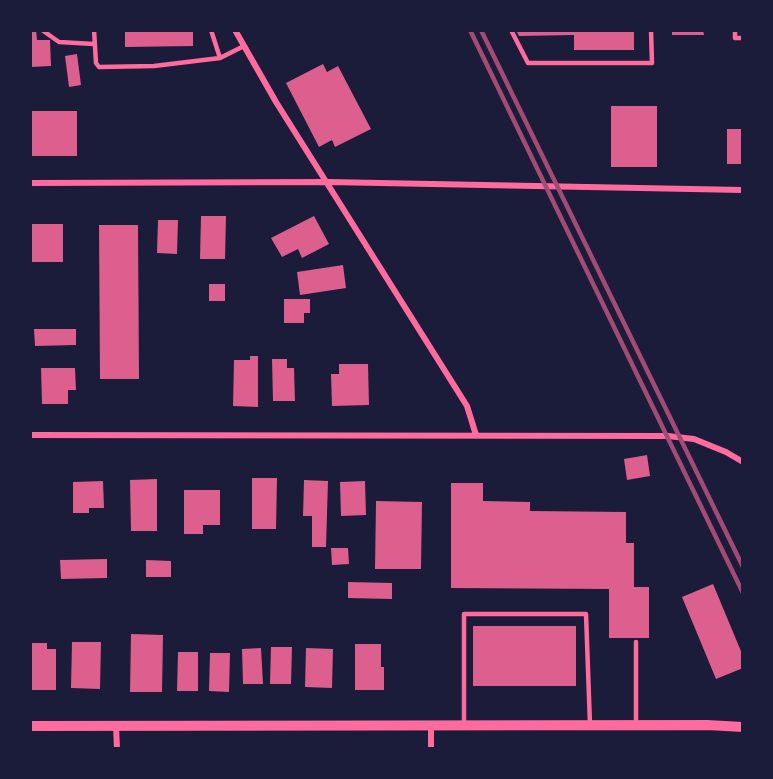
<!DOCTYPE html>
<style>
body{margin:0}
#map{position:relative;width:773px;height:779px;overflow:hidden;background:#1b1b3a;font-family:Commissioner,sans-serif}
canvas{display:block}
.frame{position:absolute;inset:0;border:32px solid #1b1b3a;pointer-events:none}
</style>
<div id="map">
<canvas width="773" height="779"></canvas>
<div class="frame"></div>
</div>
<script>
const ctx = document.querySelector('canvas').getContext('2d');
ctx.lineJoin = 'round';
function paint(path, color) { ctx.fillStyle = color; ctx.fill(path, 'evenodd'); }
const shape = rows => new Path2D(rows.map(r => 'M' + r).join(''));
function trace(path, color, width, dash) { ctx.strokeStyle = color; ctx.lineWidth = width; ctx.lineCap = dash ? 'butt' : 'round'; ctx.setLineDash(dash || []); ctx.stroke(path); }
paint(shape([
 [30,30,36,30,37,40,50,40,51,66,30,67],
 [125,30,193,30,193,46,125,47],
 [516,30,634,30,634,50,574,50,574,35,519,36],
 [672,30,703,30,704,35,672,35],
 [77,54,81,85,69,87,65,56],
 [323,64,327,72,338,66,371,129,335,147,332,140,319,147,286,83],
 [611,106,657,106,657,167,611,167],
 [30,111,77,111,77,156,30,156],
 [727,129,743,129,743,164,727,164],
 [201,216,226,216,225,259,200,259],
 [314,216,329,244,302,258,298,249,282,257,271,238],
 [158,220,178,220,177,254,157,253],
 [30,224,63,224,63,262,30,262],
 [99,225,138,225,139,379,100,379],
 [343,265,346,288,300,295,297,272],
 [209,284,225,284,225,301,209,301],
 [284,299,310,299,310,313,304,313,304,323,284,323],
 [34,329,76,329,76,345,35,346],
 [250,356,258,356,258,407,233,406,234,360,250,360],
 [272,359,287,359,287,368,294,368,295,401,273,401],
 [339,364,368,364,369,405,332,406,331,374,339,374],
 [41,368,75,368,76,390,68,390,68,404,42,404],
 [647,455,650,476,627,480,624,459],
 [252,478,277,478,276,529,252,529],
 [157,479,157,531,131,531,130,480],
 [304,480,328,481,326,547,312,547,312,516,303,516],
 [103,481,104,508,89,508,89,513,73,513,73,482],
 [365,481,366,515,341,516,340,482],
 [451,483,483,483,483,501,530,502,530,511,626,512,626,543,634,543,634,587,649,587,649,638,609,638,609,589,451,588],
 [184,490,220,490,220,525,203,525,203,534,184,534],
 [376,501,422,502,421,569,375,569],
 [331,548,348,548,349,564,332,565],
 [107,559,107,578,61,579,60,560],
 [146,560,171,561,171,577,146,577],
 [348,582,392,583,392,599,348,598],
 [713,584,743,656,743,668,716,679,682,597],
 [473,626,576,626,576,686,473,686],
 [131,634,163,635,162,692,130,692],
 [72,642,101,642,100,689,71,688],
 [30,643,47,643,47,649,56,649,56,690,30,690],
 [355,644,381,644,381,667,384,667,384,690,355,690],
 [271,647,292,647,291,684,270,684],
 [261,648,263,684,243,684,242,649],
 [306,648,333,649,332,688,305,687],
 [178,652,198,652,198,691,177,691],
 [210,653,230,653,229,692,209,691]
]), '#dd5f8e');
trace(shape([
 [42,30,59,42,94,44],
 [94,30,96,63,99,67,154,66,220,58,211,30],
 [511,30,528,63,652,63,651,30],
 [735,30,735,38,743,38],
 [220,58,244,46],
 [636,642,636,725],
 [464,726,464,614,586,614,590,725]
]), '#ff6b9d', 4.5);
trace(shape([
 [235,30,276,102,467,406,476,435],
 [30,183,328,182,743,190],
 [30,435,668,436,694,439,726,452,743,462],
 [116,726,117,749],
 [431,726,431,749]
]), '#ff6b9d', 6);
trace(shape([
 [30,726,707,725,743,727]
]), '#ff6b9d', 10);
trace(shape([
 [470,30,743,593],
 [481,30,743,567]
]), '#a44b75', 4.5);
</script>
